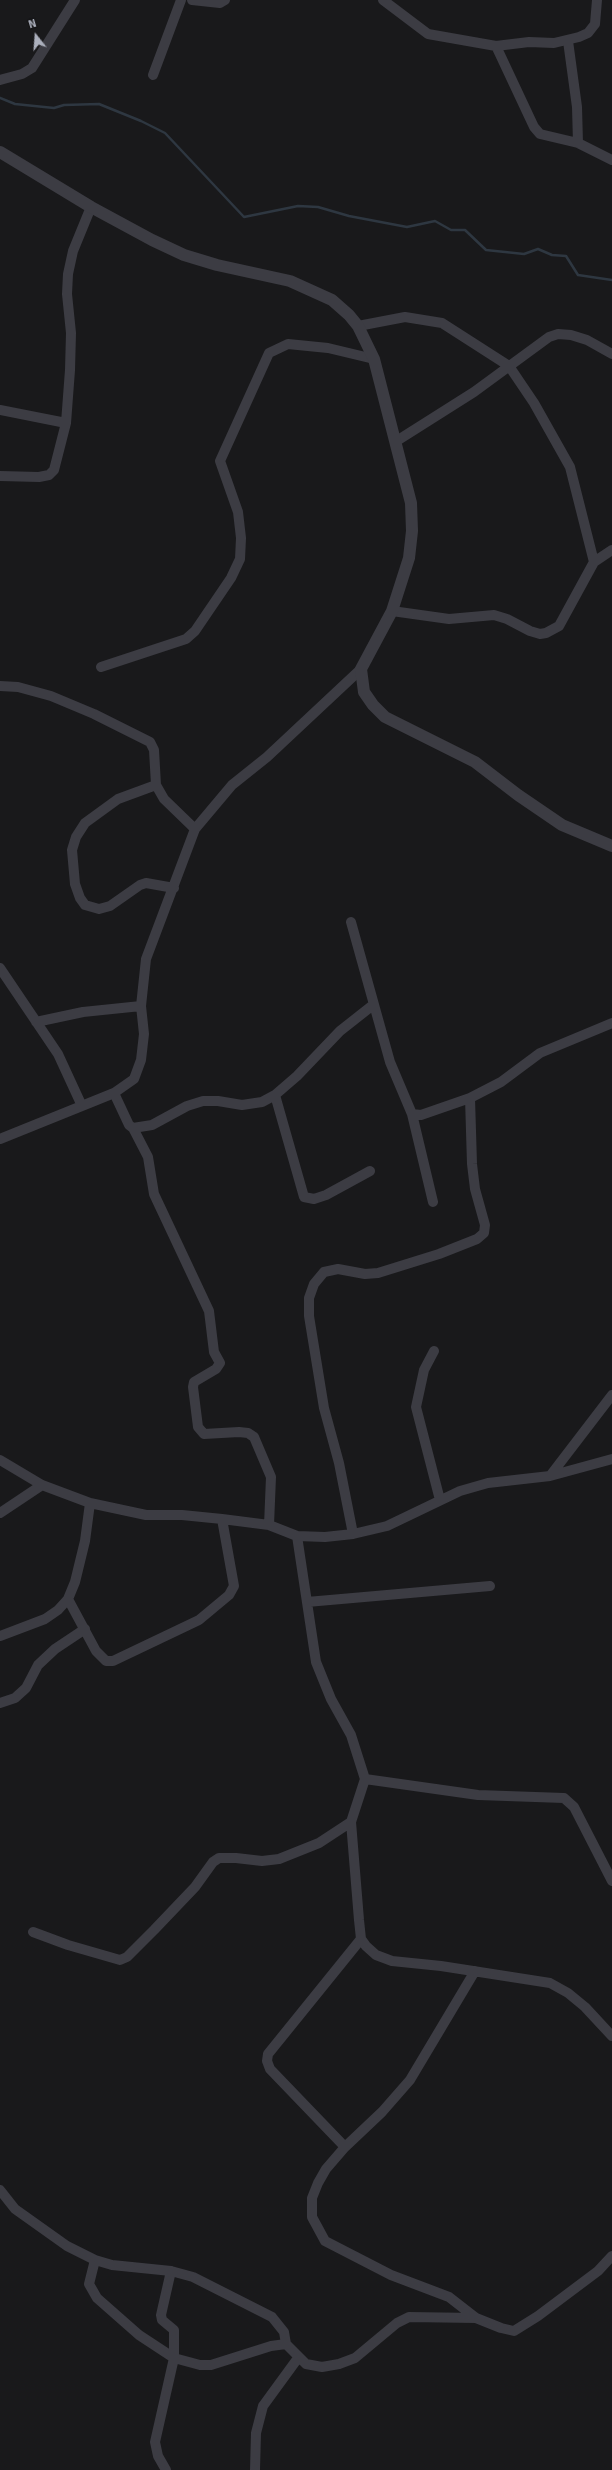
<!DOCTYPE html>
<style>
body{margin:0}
#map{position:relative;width:612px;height:2470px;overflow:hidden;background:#19191b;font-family:Signika,sans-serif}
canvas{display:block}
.north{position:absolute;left:16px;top:16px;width:40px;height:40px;-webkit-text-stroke:3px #141416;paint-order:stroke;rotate:343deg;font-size:11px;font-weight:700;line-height:16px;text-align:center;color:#abafbc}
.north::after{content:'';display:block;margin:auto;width:14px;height:18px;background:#abafbc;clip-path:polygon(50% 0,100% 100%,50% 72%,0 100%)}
</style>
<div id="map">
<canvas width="612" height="2470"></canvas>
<div class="north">N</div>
</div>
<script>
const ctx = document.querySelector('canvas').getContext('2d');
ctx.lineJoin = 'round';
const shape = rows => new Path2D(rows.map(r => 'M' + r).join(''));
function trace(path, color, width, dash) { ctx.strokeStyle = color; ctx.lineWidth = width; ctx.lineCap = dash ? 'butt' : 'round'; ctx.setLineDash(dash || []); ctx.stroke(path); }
trace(shape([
 [0,98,15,104,54,108,64,105,99,104,141,121,165,133,244,217,298,206,318,207,349,216,407,227,435,221,451,230,465,230,486,250,524,254,538,249,552,255,566,256,578,275,612,280]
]), '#2e3741', 2.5);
trace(shape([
 [192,0,220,3,225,0],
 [383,0,428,34,496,46,529,42,554,43,579,37,588,33,595,24,597,0],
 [568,41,577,107,578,143],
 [496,46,534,127,540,134,578,143,612,160],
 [153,75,181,0],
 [0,80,22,74,32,68,75,0],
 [358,326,405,317,442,323,509,366,534,403,570,467,594,562],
 [0,410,66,423],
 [395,442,474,392,549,337,558,334,571,335,587,340,612,354],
 [0,476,39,477,49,475,54,470,66,423,70,370,71,333,67,294,68,274,73,251,91,207],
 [392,611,449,619,494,615,507,619,530,631,540,634,546,633,559,626,594,562,612,550],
 [101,667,186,639,195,631,231,578,240,559,241,538,238,512,220,461,269,353,288,344,328,348,374,359],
 [0,686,18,687,51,696,94,714,150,742,154,750,156,785,164,799,195,829],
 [156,785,118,799,85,823,76,837,72,850,75,884,80,898,85,905,99,909,110,906,140,885,146,883,174,888],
 [351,922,390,1062,412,1114,421,1115,470,1098,501,1082,540,1053,612,1023],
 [0,968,58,1054,82,1106],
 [36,1022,83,1012,141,1006],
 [114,1093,129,1125,133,1128,152,1125,187,1106,203,1101,218,1101,242,1105,262,1102,275,1095,297,1076,340,1031,373,1005],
 [275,1095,304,1197,314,1199,326,1195,370,1171],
 [412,1114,433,1202],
 [133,1128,148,1157,154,1194,209,1311,214,1352,220,1363,216,1369,194,1382,193,1387,198,1427,204,1434,239,1432,248,1433,254,1437,271,1477,269,1525],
 [0,1139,114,1093,134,1079,141,1060,144,1034,141,1006,146,959,195,829,232,785,267,757,361,669],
 [434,1351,424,1370,416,1407,440,1500],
 [0,1460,42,1485,90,1503,146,1515,182,1515,222,1519,269,1525,297,1536,325,1537,353,1534,387,1526,460,1491,488,1483,550,1476,612,1459],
 [550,1476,612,1395],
 [0,1513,42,1485],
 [353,1534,339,1463,324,1408,309,1316,309,1298,314,1284,324,1272,338,1269,365,1274,378,1273,439,1254,477,1239,484,1233,485,1225,475,1189,472,1164,470,1098],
 [297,1536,316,1662,331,1699,351,1735,365,1779,351,1822,359,1920,361,1939,366,1946,376,1955,392,1961,441,1966,550,1983,568,1993,585,2007,612,2036],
 [68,1599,96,1651,106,1661,113,1661,199,1620,229,1595,234,1586,222,1519],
 [307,1602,490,1586],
 [0,1636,45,1619,58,1610,68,1599,75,1582,85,1541,90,1503],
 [0,1703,15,1698,26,1688,38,1665,55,1649,85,1629],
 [365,1779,478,1795,564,1798,574,1807,612,1881],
 [33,1932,68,1945,120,1960,127,1957,154,1930,195,1887,213,1862,219,1858,236,1858,262,1861,279,1859,319,1843,351,1822],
 [475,1971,410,2080,382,2112,345,2147,326,2169,318,2183,312,2198,312,2217,325,2241,391,2275,449,2297,476,2318],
 [345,2147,270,2069,267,2061,268,2054,361,1939],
 [0,2190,15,2209,67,2246,95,2260,112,2265,171,2271,193,2277,272,2317,284,2332,286,2344],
 [95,2260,89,2284,97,2298,139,2335,174,2358,200,2365,211,2365,271,2346,286,2344,306,2364,322,2367,339,2364,355,2358,397,2323,409,2317,476,2318,501,2328,514,2331,538,2316,598,2271,612,2256],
 [166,2470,158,2456,155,2442,174,2358,174,2330,162,2320,161,2315,171,2271],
 [255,2470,256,2433,263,2406,298,2358]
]), '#3c3c43', 10);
trace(shape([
 [0,152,91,207,152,240,184,255,217,265,290,281,332,300,349,315,358,326,374,359,411,503,412,531,409,558,392,611,361,669,364,692,373,705,385,717,475,762,518,795,562,825,612,846]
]), '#3c3c43', 12);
</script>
